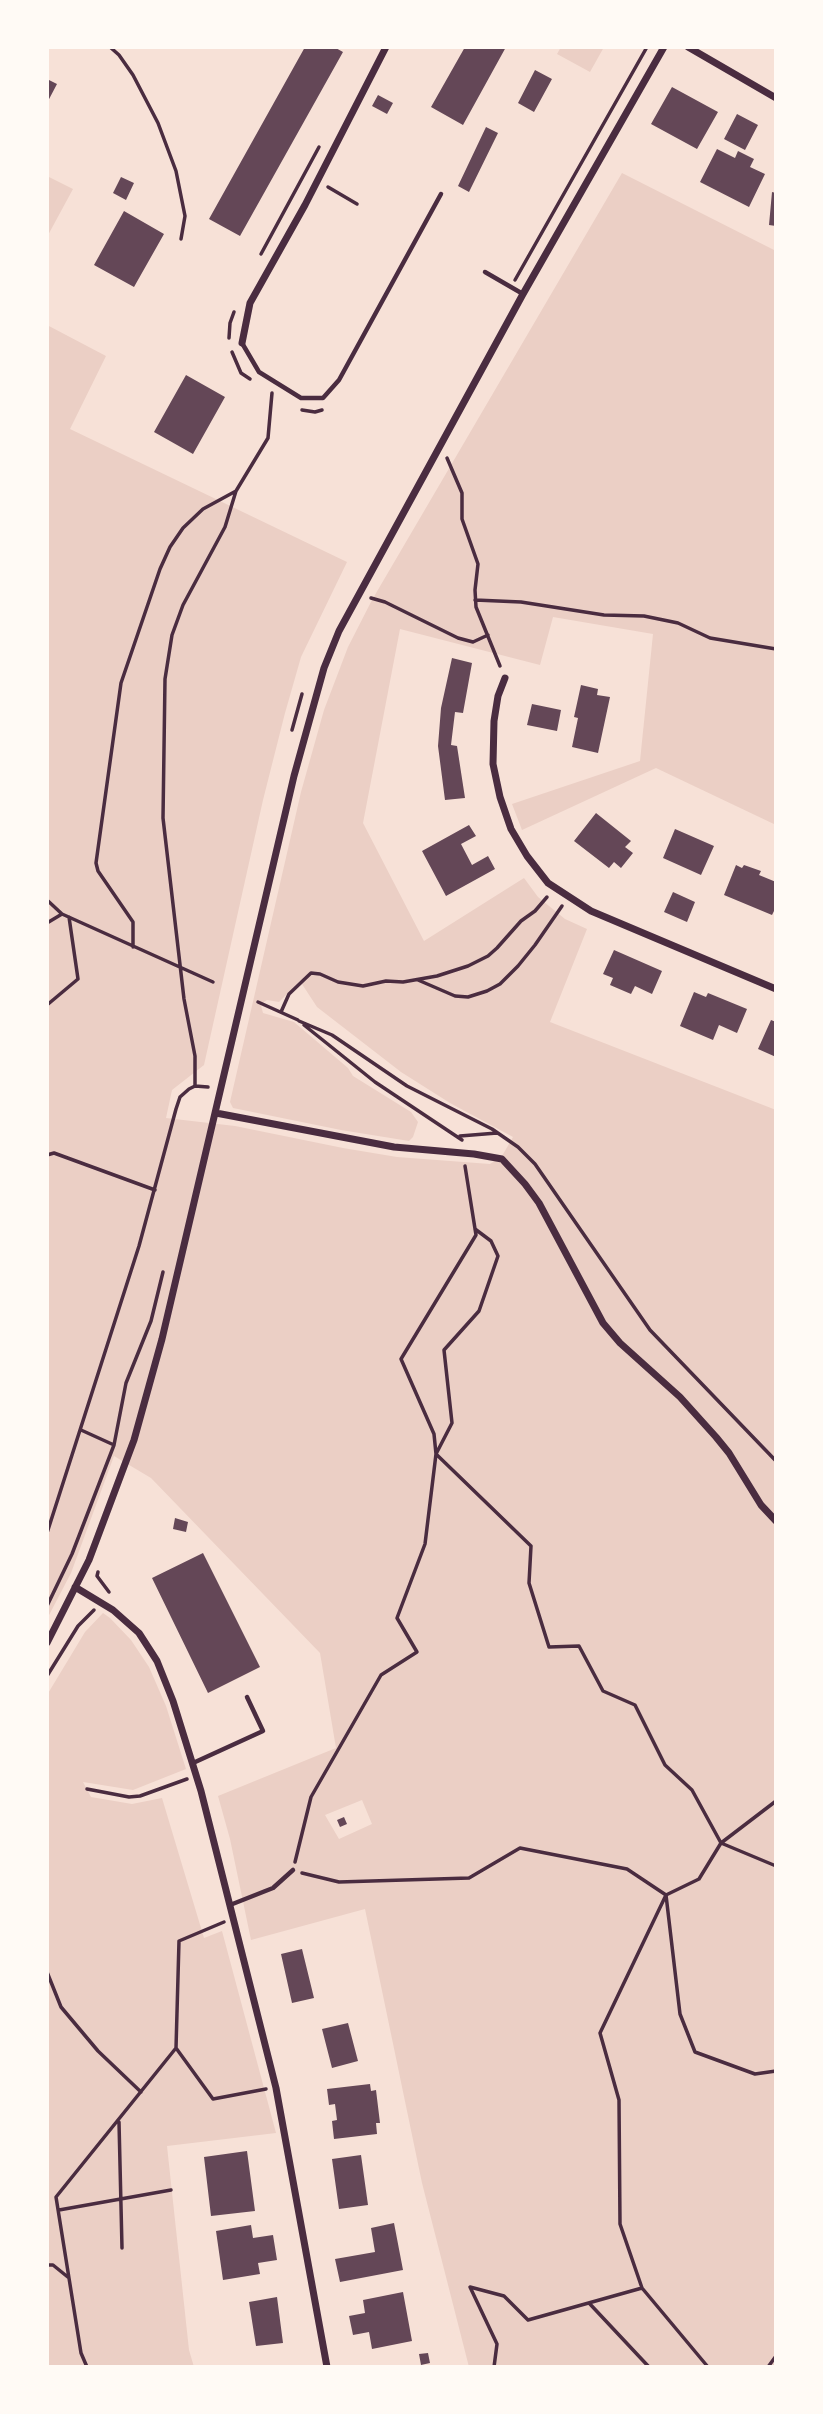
<!DOCTYPE html>
<style>
body{margin:0}
#map{position:relative;width:823px;height:2414px;overflow:hidden;background:#f7e1d7;font-family:Literata,serif}
canvas{display:block}
.frame{position:absolute;inset:0;border:49px solid #fffaf5;pointer-events:none}
</style>
<div id="map">
<canvas width="823" height="2414"></canvas>
<div class="frame"></div>
</div>
<script>
const ctx = document.querySelector('canvas').getContext('2d');
ctx.lineJoin = 'round';
function paint(path, color) { ctx.fillStyle = color; ctx.fill(path, 'evenodd'); }
const shape = rows => new Path2D(rows.map(r => 'M' + r).join(''));
function trace(path, color, width, dash) { ctx.strokeStyle = color; ctx.lineWidth = width; ctx.lineCap = dash ? 'butt' : 'round'; ctx.setLineDash(dash || []); ctx.stroke(path); }
paint(shape([
 [561,47,604,47,590,72,557,54],
 [622,173,776,251,776,825,656,768,522,830,512,804,640,761,653,634,553,617,540,665,400,629,363,823,424,941,524,878,538,897,565,919,587,929,550,1022,776,1110,776,2367,469,2367,422,2183,365,1909,251,1940,230,1839,218,1796,336,1748,320,1653,151,1478,114,1456,71,1573,47,1619,47,325,106,356,70,429,347,562,301,657,285,713,263,800,204,1065,172,1090,166,1118,235,1126,343,1148,397,1157,490,1164,502,1156,513,1137,450,1103,401,1072,317,1007,300,981,279,1002,267,1000,264,1002,261,1006,263,1013,294,1022,348,1068,353,1076,411,1112,418,1122,413,1137,409,1141,341,1130,233,1108,230,1102,301,792,324,710,348,647,372,600],
 [362,1800,372,1824,339,1839,325,1815],
 [47,176,73,189,47,237],
 [103,1613,110,1618,131,1640,149,1667,166,1706,186,1769,133,1790,83,1782,91,1797,132,1804,162,1798,204,1938,222,1931,276,2133,167,2146,189,2350,194,2367,47,2367,47,1695,85,1632]
]), '#ebcfc5');
paint(shape([
 [305,47,334,47,343,52,240,236,209,219],
 [465,47,506,47,463,125,431,107],
 [535,70,552,79,534,112,518,103],
 [47,79,57,84,47,103],
 [672,87,718,112,697,149,651,124],
 [378,95,393,103,387,114,372,106],
 [737,114,758,125,745,150,724,139],
 [486,127,498,133,469,192,458,186],
 [717,149,735,158,738,151,754,159,750,167,765,174,749,207,700,182],
 [121,177,134,183,126,200,113,193],
 [772,192,776,193,776,226,769,225],
 [124,211,164,234,134,287,94,265],
 [186,375,225,397,193,454,154,432],
 [452,658,472,663,463,713,455,712,451,745,457,746,465,798,445,800,438,746,441,708],
 [581,685,598,689,597,695,610,697,598,753,572,747,578,718,574,717],
 [532,704,561,710,557,731,527,725],
 [596,813,631,841,625,847,633,853,621,868,614,862,609,868,574,841],
 [469,825,476,836,461,844,472,865,488,856,495,869,446,896,422,851],
 [675,829,714,846,701,875,663,858],
 [736,865,742,868,744,865,761,871,759,875,776,882,776,907,772,915,724,895],
 [673,892,695,902,687,922,664,912],
 [614,950,662,971,652,994,635,986,631,994,610,985,613,978,603,974],
 [694,992,706,997,708,993,747,1009,737,1033,719,1025,713,1040,680,1026],
 [771,1020,776,1022,776,1057,758,1049],
 [175,1518,188,1522,186,1532,173,1529],
 [203,1553,260,1667,208,1693,152,1578],
 [344,1817,347,1824,340,1827,337,1820],
 [302,1949,314,1998,292,2003,281,1954],
 [348,2023,358,2061,332,2068,322,2029],
 [370,2084,371,2091,376,2090,380,2123,376,2123,377,2134,334,2139,332,2121,337,2120,335,2104,329,2105,327,2089],
 [247,2151,255,2211,211,2216,204,2157],
 [361,2155,368,2205,339,2209,332,2159],
 [394,2223,403,2270,340,2282,335,2259,375,2252,371,2228],
 [251,2225,253,2238,273,2235,277,2260,258,2263,260,2274,223,2280,216,2231],
 [403,2292,412,2341,372,2349,369,2332,353,2335,349,2316,365,2313,363,2300],
 [277,2297,283,2343,256,2346,249,2302],
 [428,2353,430,2363,421,2365,419,2354]
]), '#644757');
trace(shape([
 [110,47,119,55,133,75,158,123,176,171,185,216,181,239],
 [328,187,357,204],
 [261,254,319,147],
 [515,280,647,47],
 [229,338,230,323,234,312],
 [232,352,241,373,250,379],
 [302,410,315,412,322,410],
 [447,458,462,493,462,519,478,564,475,590,476,607,500,666],
 [371,598,385,602,458,638,473,642,488,635],
 [475,600,521,602,604,615,644,616,678,623,710,638,776,649],
 [292,730,302,694],
 [47,900,62,914,213,982],
 [47,923,62,914],
 [133,947,133,922,98,871,96,863,121,683,160,569,170,547,183,528,203,509,236,491],
 [418,980,455,996,468,997,487,991,500,984,518,966,535,945,562,906],
 [258,1002,298,1020],
 [47,1005,78,979,69,917],
 [281,1012,289,994,311,973,320,974,338,982,363,986,386,981,403,982,437,976,468,966,488,956,497,948,521,921,535,911,547,897],
 [299,1021,332,1035,407,1086,492,1129,518,1147,535,1164,650,1330,776,1461],
 [304,1025,375,1082,462,1140],
 [195,1086,195,1056,184,999,163,818,165,679,172,635,183,605,225,527,236,491,268,438,272,393],
 [460,1136,497,1133],
 [47,1155,54,1153,155,1190],
 [475,1229,491,1241,498,1256,479,1311,444,1350,452,1423,436,1454,531,1546,529,1583,549,1647,579,1646,603,1691,635,1705,665,1765,692,1790,721,1843,776,1801],
 [81,1430,114,1445],
 [47,1533,139,1246,176,1109,180,1097,189,1089,195,1086,208,1087],
 [98,1572,97,1576,109,1592],
 [47,1606,72,1554,114,1445,126,1383,151,1321,163,1272],
 [47,1676,78,1626,94,1610],
 [87,1789,129,1797,140,1796,187,1779],
 [295,1862,311,1797,381,1675,417,1652,397,1618,425,1544,436,1454,434,1434,401,1359,476,1235,465,1166],
 [302,1873,339,1882,469,1878,520,1848,627,1869,666,1895,680,2014,695,2052,755,2074,776,2071],
 [47,1972,61,2007,98,2051,141,2092],
 [176,2048,213,2099,266,2089],
 [119,2122,122,2248],
 [59,2210,171,2190],
 [47,2265,53,2265,69,2278],
 [642,2288,620,2224,619,2100,600,2033,666,1895,699,1879,721,1843,776,1866],
 [589,2303,649,2367],
 [87,2367,81,2353,56,2197,176,2048,179,1941,224,1922],
 [494,2367,497,2344,470,2287,504,2296,528,2320,642,2288,708,2367],
 [768,2367,776,2356]
]), '#4a2c40', 3.5);
trace(shape([
 [485,272,523,294],
 [242,343,259,372,301,398,323,398,339,380,441,194],
 [193,1763,263,1731,247,1697],
 [230,1905,273,1888,293,1870]
]), '#4a2c40', 4.5);
trace(shape([
 [688,47,776,98],
 [242,343,250,303,305,205,386,47],
 [505,678,498,696,494,721,493,764,500,797,511,829,527,856,548,883,591,911,776,989],
 [216,1113,394,1147,474,1154,502,1159,525,1184,539,1203,603,1323,620,1343,680,1397,716,1437,729,1453,761,1505,776,1521],
 [75,1587,113,1610,139,1633,157,1661,173,1701,201,1791,276,2088,327,2367],
 [47,1643,89,1560,134,1440,162,1339,294,776,324,668,339,631,523,294,664,47]
]), '#4a2c40', 7);
</script>
